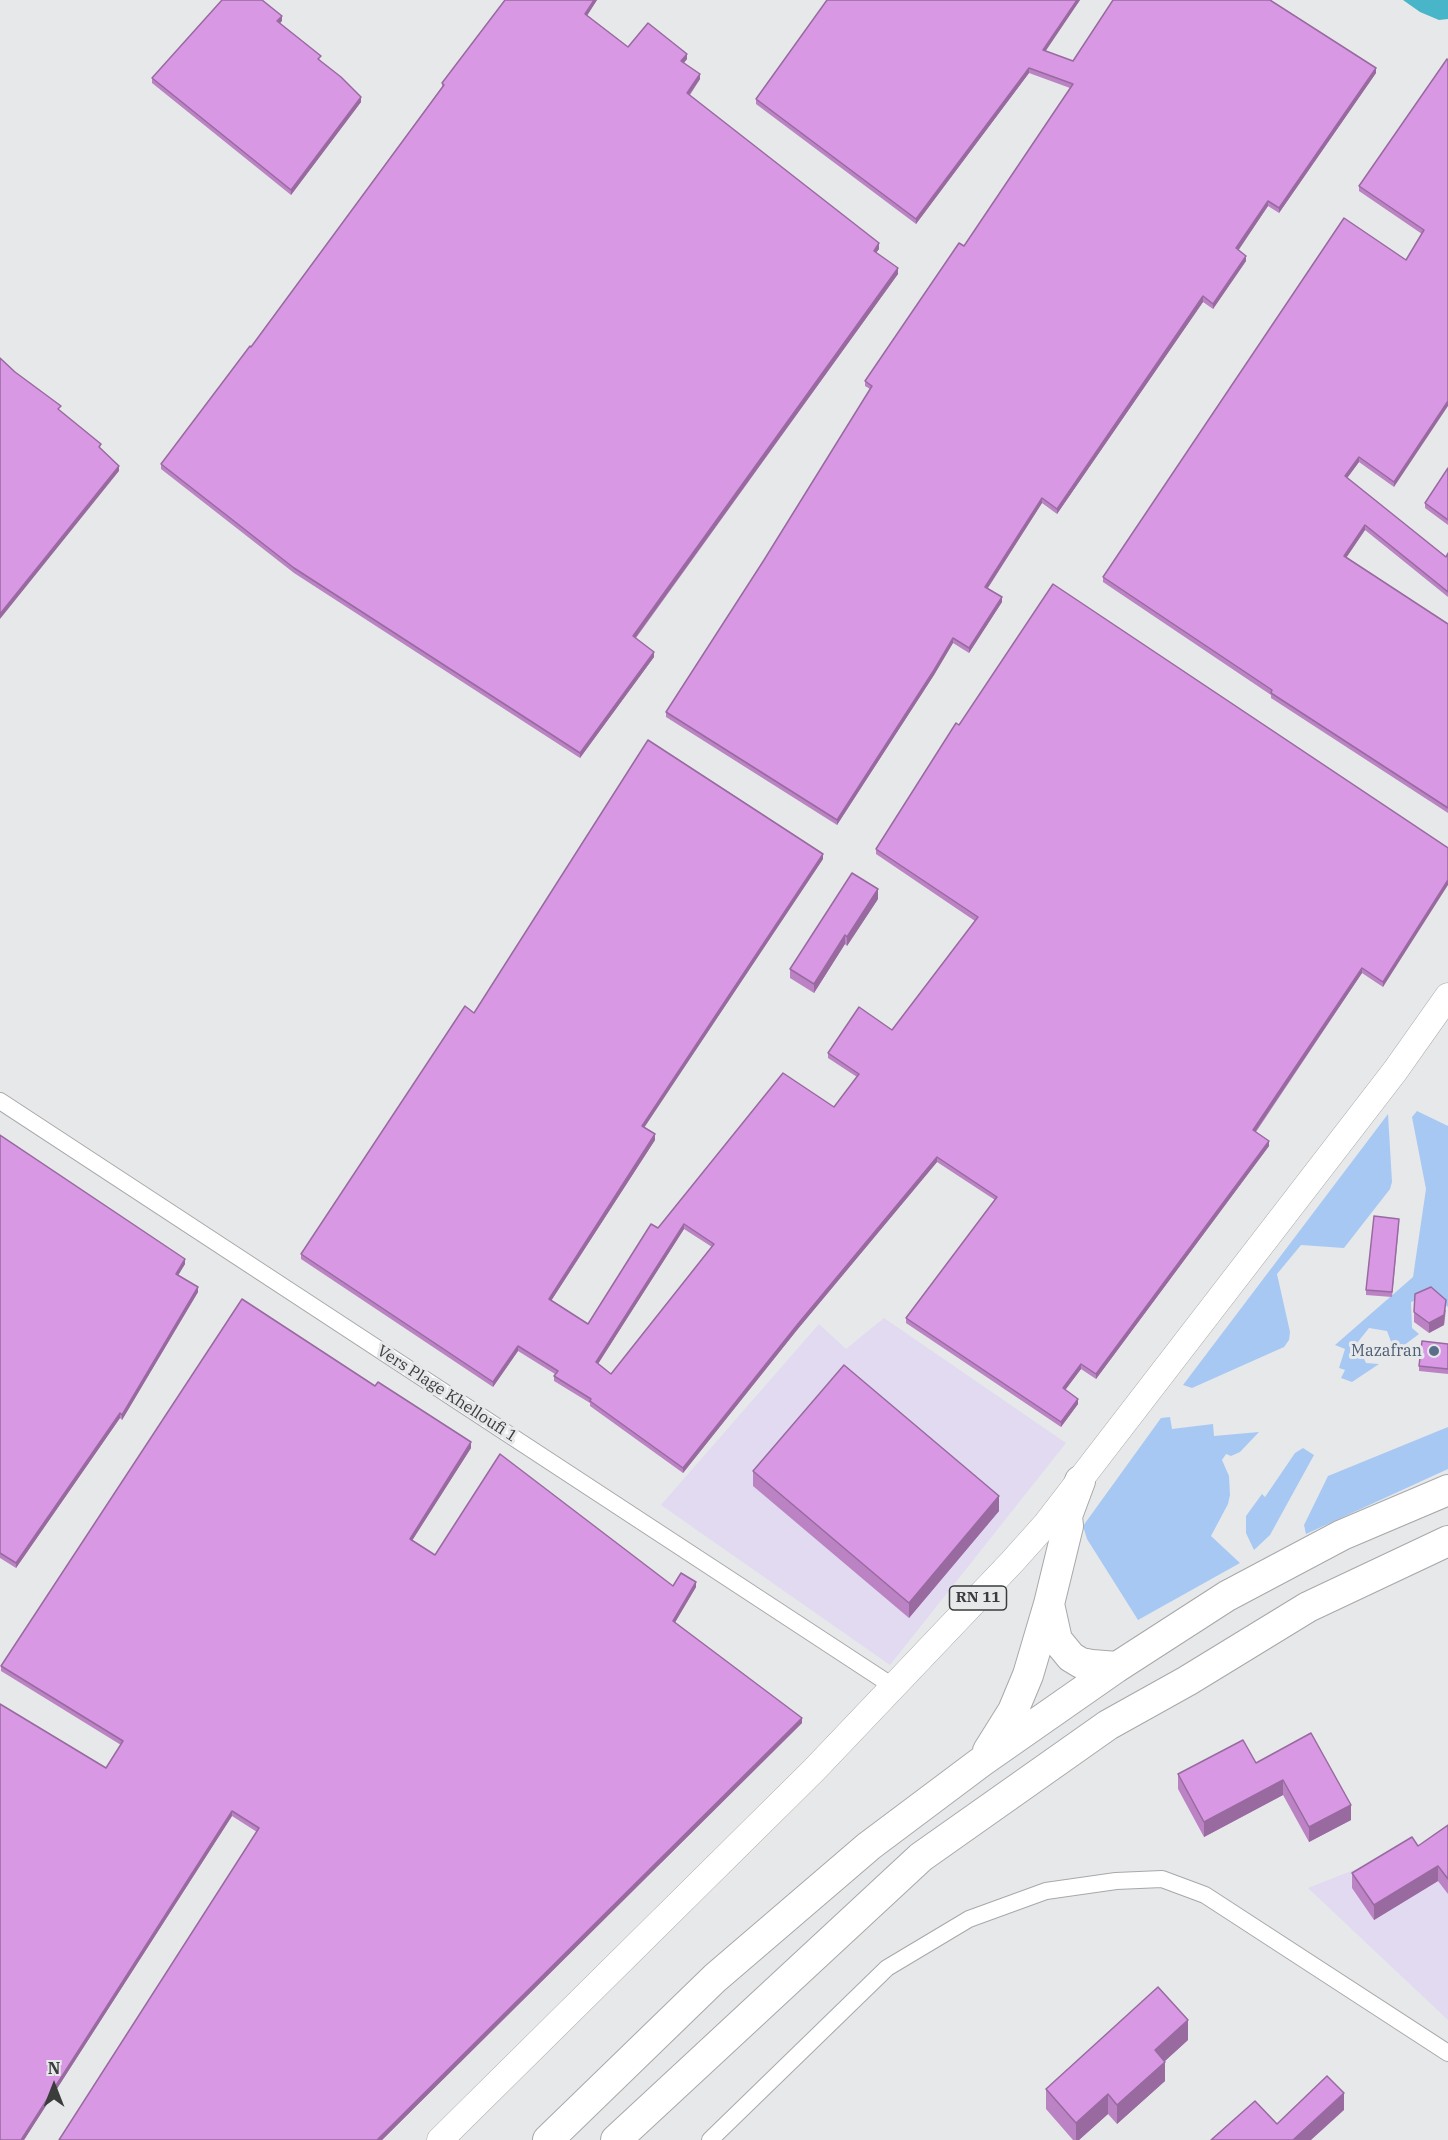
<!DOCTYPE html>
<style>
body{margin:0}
#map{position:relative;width:1448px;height:2140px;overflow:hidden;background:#e7e8ea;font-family:"IBM Plex Serif",serif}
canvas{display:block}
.north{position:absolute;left:24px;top:2056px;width:60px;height:60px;-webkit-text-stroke:4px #e7e8ea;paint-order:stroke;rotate:0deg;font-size:16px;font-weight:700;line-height:24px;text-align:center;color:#3b3c3c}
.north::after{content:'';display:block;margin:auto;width:21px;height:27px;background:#3b3c3c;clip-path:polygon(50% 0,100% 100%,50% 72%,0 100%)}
</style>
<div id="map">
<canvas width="1448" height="2140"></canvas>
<div class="north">N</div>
</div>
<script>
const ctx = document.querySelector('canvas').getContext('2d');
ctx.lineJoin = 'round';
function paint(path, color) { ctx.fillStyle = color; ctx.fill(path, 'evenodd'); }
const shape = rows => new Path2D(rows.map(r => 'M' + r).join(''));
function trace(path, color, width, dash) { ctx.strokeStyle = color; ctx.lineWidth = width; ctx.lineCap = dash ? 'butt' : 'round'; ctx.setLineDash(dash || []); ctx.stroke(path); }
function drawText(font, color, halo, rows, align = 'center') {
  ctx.font = font + ' "IBM Plex Serif",serif'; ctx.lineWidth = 6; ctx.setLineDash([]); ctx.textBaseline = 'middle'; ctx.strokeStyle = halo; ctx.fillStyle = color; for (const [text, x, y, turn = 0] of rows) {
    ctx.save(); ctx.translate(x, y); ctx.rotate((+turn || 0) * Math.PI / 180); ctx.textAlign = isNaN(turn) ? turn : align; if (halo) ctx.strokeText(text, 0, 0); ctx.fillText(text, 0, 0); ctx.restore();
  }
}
paint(shape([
 [884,1318,1066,1443,890,1665,661,1505,819,1324,846,1349],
 [1448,1833,1448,2020,1308,1888]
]), '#e1daf0');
paint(shape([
 [1417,1111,1448,1126,1448,1307,1432,1295,1411,1302,1412,1328,1419,1334,1395,1352,1387,1331,1369,1328,1357,1343,1366,1363,1379,1364,1352,1382,1341,1378,1345,1370,1339,1368,1345,1349,1335,1345,1413,1277,1426,1189,1412,1117],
 [1388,1114,1392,1182,1390,1189,1344,1248,1301,1245,1277,1274,1290,1332,1289,1340,1284,1347,1192,1388,1183,1385],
 [1170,1417,1172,1429,1213,1424,1214,1436,1259,1432,1240,1452,1231,1456,1226,1454,1222,1460,1229,1476,1230,1495,1228,1504,1211,1536,1240,1563,1138,1620,1087,1539,1083,1526,1161,1418],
 [1448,1427,1448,1469,1306,1534,1304,1525,1328,1476],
 [1303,1448,1314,1455,1270,1535,1254,1550,1246,1533,1246,1516,1262,1494,1265,1497,1295,1453]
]), '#a7c8f3');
paint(shape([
 [1403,0,1448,0,1448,19,1439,20,1420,12]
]), '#49b5c8');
const street = shape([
 [0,1101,894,1687],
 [710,2140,887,1968,969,1919,1046,1891,1116,1881,1162,1879,1205,1895,1448,2053]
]);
const primary = shape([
 [440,2140,814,1770,1012,1562,1046,1524,1395,1071,1448,996]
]);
const highway = shape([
 [1049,1604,1057,1640,1071,1657,1081,1663,1092,1665,1117,1667],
 [988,1751,1013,1711,1028,1675,1049,1604,1068,1526,1067,1516,1080,1481],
 [548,2140,715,1978,869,1846,981,1762,1117,1667,1227,1596,1342,1535,1448,1490],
 [616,2140,921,1857,1108,1725,1187,1681,1308,1607,1448,1541]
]);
trace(street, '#a7a8aa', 18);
trace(primary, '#a7a8aa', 27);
trace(highway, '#a7a8aa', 32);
trace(street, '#fff', 16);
trace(primary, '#fff', 26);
trace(highway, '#fff', 30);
paint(shape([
 [505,0,597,0,587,15,628,47,687,59,684,63,700,79,690,95,879,249,876,252,898,274,636,638,654,657,580,758,294,573,161,469,161,464,251,347,442,87,442,83],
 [827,0,1080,0,1045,51,1073,61,1376,73,1279,213,1268,206,1238,250,1246,261,1213,309,1203,302,1057,514,1042,503,988,588,1002,602,969,653,953,643,934,675,837,825,666,717,666,712,764,560,870,389,865,386,865,381,964,246,1070,88,1029,73,916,224,756,104,756,99],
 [282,21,280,23,321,61,361,102,291,195,152,83,152,78],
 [1447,59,1394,487,1359,462,1347,478,1446,557,1448,553,1448,597,1365,530,1346,558,1448,624,1448,813,1271,698,1271,695,1103,582,1103,577,1406,260,1422,234,1359,191,1359,186],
 [1448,468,1448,525,1425,508,1425,503],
 [959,725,1448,848,1383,987,1362,973,1256,1132,1269,1146,1096,1379,1081,1369,1065,1390,1078,1404,1061,1427,906,1323,906,1318,995,1200,937,1162,797,1330,683,1473,590,1406,590,1403,554,1381,554,1376,555,1374,518,1351,493,1387,301,1259,301,1254,474,1013,823,859,644,1127,655,1140,551,1301,588,1324,658,1228,834,1107,857,1077,828,1058,828,1053,892,1030,975,921,876,854,876,849],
 [684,1229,712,1247,611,1374,598,1364],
 [878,899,847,946,845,944,814,993,790,978,790,969],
 [0,1135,185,1264,178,1275,198,1292,122,1420,120,1418,16,1568,0,1558],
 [1399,1224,1392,1297,1366,1295,1366,1290],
 [1446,1310,1444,1325,1429,1333,1414,1322,1414,1312],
 [1448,1344,1448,1374,1419,1371,1419,1366],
 [375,1386,471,1448,412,1540,435,1555,673,1586,696,1587,675,1622,802,1723,382,2140,59,2140,257,1832,232,1816,24,2140,0,2140,106,1768,121,1745,1,1671,1,1666],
 [753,1471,999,1511,909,1618,753,1486],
 [1256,1763,1351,1820,1309,1842,1283,1795,1204,1837,1178,1789,1178,1774],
 [1448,1825,1448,1894,1438,1881,1374,1920,1352,1888,1352,1873,1418,1846],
 [1188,2040,1165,2061,1165,2081,1117,2124,1108,2114,1079,2140,1073,2140,1046,2109,1046,2089]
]), '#bb83c4');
paint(shape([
 [594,0,597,0,585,19,585,14],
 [1077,0,1080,0,1043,55,1043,50],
 [282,16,282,21,277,26,277,21],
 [687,54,687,59,681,66,681,61],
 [1029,68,1029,73,916,224,916,219],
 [1376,68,1376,73,1279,213,1279,208],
 [700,74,700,79,687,98,687,93],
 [361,97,361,102,291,195,291,190],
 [1268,201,1268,206,1236,254,1236,248],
 [879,243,879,249,874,256,874,251],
 [1246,256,1246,261,1213,309,1213,304],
 [898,268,898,274,633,641,633,636],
 [1203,296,1203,302,1057,514,1057,509],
 [1448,401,1448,406,1394,487,1394,482],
 [1359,457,1359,462,1345,481,1345,476],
 [119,466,119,471,0,619,0,614],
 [1042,498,1042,503,985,592,985,587],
 [1365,525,1365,530,1344,561,1344,556],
 [1002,597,1002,602,969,653,969,648],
 [953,638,953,643,934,675,837,825,837,820],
 [654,652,654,657,580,758,580,753],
 [823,854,823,859,642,1131,642,1126],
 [1448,880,1448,885,1383,987,1383,982],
 [878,889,878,899,847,946,847,937],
 [845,935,845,944,814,993,814,984],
 [1362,968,1362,973,1253,1135,1253,1130],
 [655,1134,655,1140,549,1304,549,1299],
 [1269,1141,1269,1146,1096,1379,1096,1374],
 [937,1157,937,1162,797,1330,683,1473,683,1468,797,1325],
 [684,1224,684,1229,596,1367,596,1362],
 [185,1259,185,1264,176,1279,176,1274],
 [198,1287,198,1292,122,1420,122,1415],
 [1446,1300,1444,1325,1429,1333,1429,1323],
 [518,1346,518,1351,493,1387,493,1382],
 [1081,1364,1081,1369,1063,1393,1063,1388],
 [1078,1399,1078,1404,1061,1427,1061,1422],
 [120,1413,120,1418,16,1568,16,1563],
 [471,1442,471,1448,410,1544,410,1539],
 [999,1496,999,1511,909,1618,909,1603],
 [696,1582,696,1587,673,1626,673,1621],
 [802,1718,802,1723,382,2140,377,2140],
 [1283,1780,1283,1795,1204,1837,1204,1822],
 [1351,1805,1351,1820,1309,1842,1309,1827],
 [232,1811,232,1816,24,2140,21,2140],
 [1438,1866,1438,1881,1374,1920,1374,1905],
 [1188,2020,1188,2040,1155,2070,1155,2050],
 [1165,2062,1165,2081,1117,2124,1117,2105],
 [1344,2093,1344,2110,1311,2140,1293,2140],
 [1108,2094,1108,2114,1079,2140,1076,2140,1076,2123]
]), '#986aa0');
const building = shape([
 [222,0,262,0,282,16,277,21,321,56,318,59,341,77,361,97,291,190,152,78,222,0],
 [505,0,594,0,585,14,628,47,648,23,687,54,681,61,700,74,687,93,879,243,874,251,898,268,633,636,654,652,580,753,294,568,161,464,250,346,251,347,444,85,442,83,505,0],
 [827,0,1077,0,1043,50,1073,61,1113,0,1270,0,1376,68,1279,208,1268,201,1236,248,1246,256,1213,304,1203,296,1057,509,1042,498,985,587,1002,597,969,648,953,638,934,670,837,820,666,712,764,560,872,386,865,381,959,243,964,246,1073,84,1029,68,916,219,756,99,827,0],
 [1447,59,1448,60,1448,401,1394,482,1359,457,1345,476,1446,557,1448,553,1448,592,1365,525,1344,556,1448,624,1448,808,1271,693,1272,690,1103,577,1344,218,1406,260,1424,230,1359,186,1447,59],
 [0,358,15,372,61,406,58,409,101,444,99,447,119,466,0,614,0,358],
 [1448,468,1448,520,1425,503,1448,468],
 [1053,584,1448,848,1448,880,1383,982,1362,968,1253,1130,1269,1141,1096,1374,1081,1364,1063,1388,1078,1399,1061,1422,906,1318,997,1197,937,1157,797,1325,683,1468,590,1401,591,1399,554,1376,558,1371,518,1346,493,1382,301,1254,465,1006,474,1013,648,740,823,854,642,1126,655,1134,549,1299,588,1324,651,1224,658,1228,783,1073,834,1107,859,1074,828,1053,859,1007,892,1030,978,917,876,849,956,723,959,725,1053,584],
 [684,1224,714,1244,611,1374,596,1362,684,1224],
 [852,873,878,889,847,937,845,935,814,984,790,969,852,873],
 [0,1135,185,1259,176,1274,198,1287,122,1415,120,1413,16,1563,0,1553,0,1135],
 [1374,1216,1399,1219,1392,1292,1366,1290,1374,1216],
 [1431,1287,1446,1300,1444,1315,1429,1323,1414,1312,1415,1294,1431,1287],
 [242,1299,375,1386,378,1382,471,1442,410,1539,435,1555,500,1454,673,1586,681,1573,696,1582,673,1621,802,1718,377,2140,59,2140,259,1828,232,1811,21,2140,0,2140,0,1704,106,1768,123,1741,1,1666,242,1299],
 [1422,1341,1448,1344,1448,1369,1419,1366,1422,1341],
 [844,1365,999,1496,909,1603,753,1471,844,1365],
 [1311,1733,1351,1805,1309,1827,1283,1780,1204,1822,1178,1774,1243,1740,1256,1763,1311,1733],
 [1448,1825,1448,1879,1438,1866,1374,1905,1352,1873,1412,1837,1418,1846,1448,1825],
 [1158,1987,1188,2020,1155,2050,1165,2062,1117,2105,1108,2094,1076,2123,1046,2089,1158,1987],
 [1327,2076,1344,2093,1293,2140,1211,2140,1255,2101,1277,2124,1327,2076]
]);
paint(building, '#d998e4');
trace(building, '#986aa0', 1.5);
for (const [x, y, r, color] of [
 [1434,1351,6,"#5c6f8a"]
]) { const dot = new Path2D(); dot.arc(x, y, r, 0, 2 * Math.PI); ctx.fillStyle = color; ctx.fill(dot); trace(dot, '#e7e8ea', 2); }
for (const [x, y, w] of [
 [978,1598,57]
]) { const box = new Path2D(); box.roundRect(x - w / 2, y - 12, w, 24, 4.5); ctx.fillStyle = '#e7e8ea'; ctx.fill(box); trace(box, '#3b3c3c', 1.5); }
drawText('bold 15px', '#3b3c3c', null, [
 ["RN 11",978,1598]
]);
drawText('16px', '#4e5e75', '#e7e8ea', [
 ["Mazafran",1422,1351]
], 'right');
drawText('16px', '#3b3c3c', '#e7e8ea', [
 ["Vers Plage Khelloufi 1",447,1394,33]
]);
</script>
